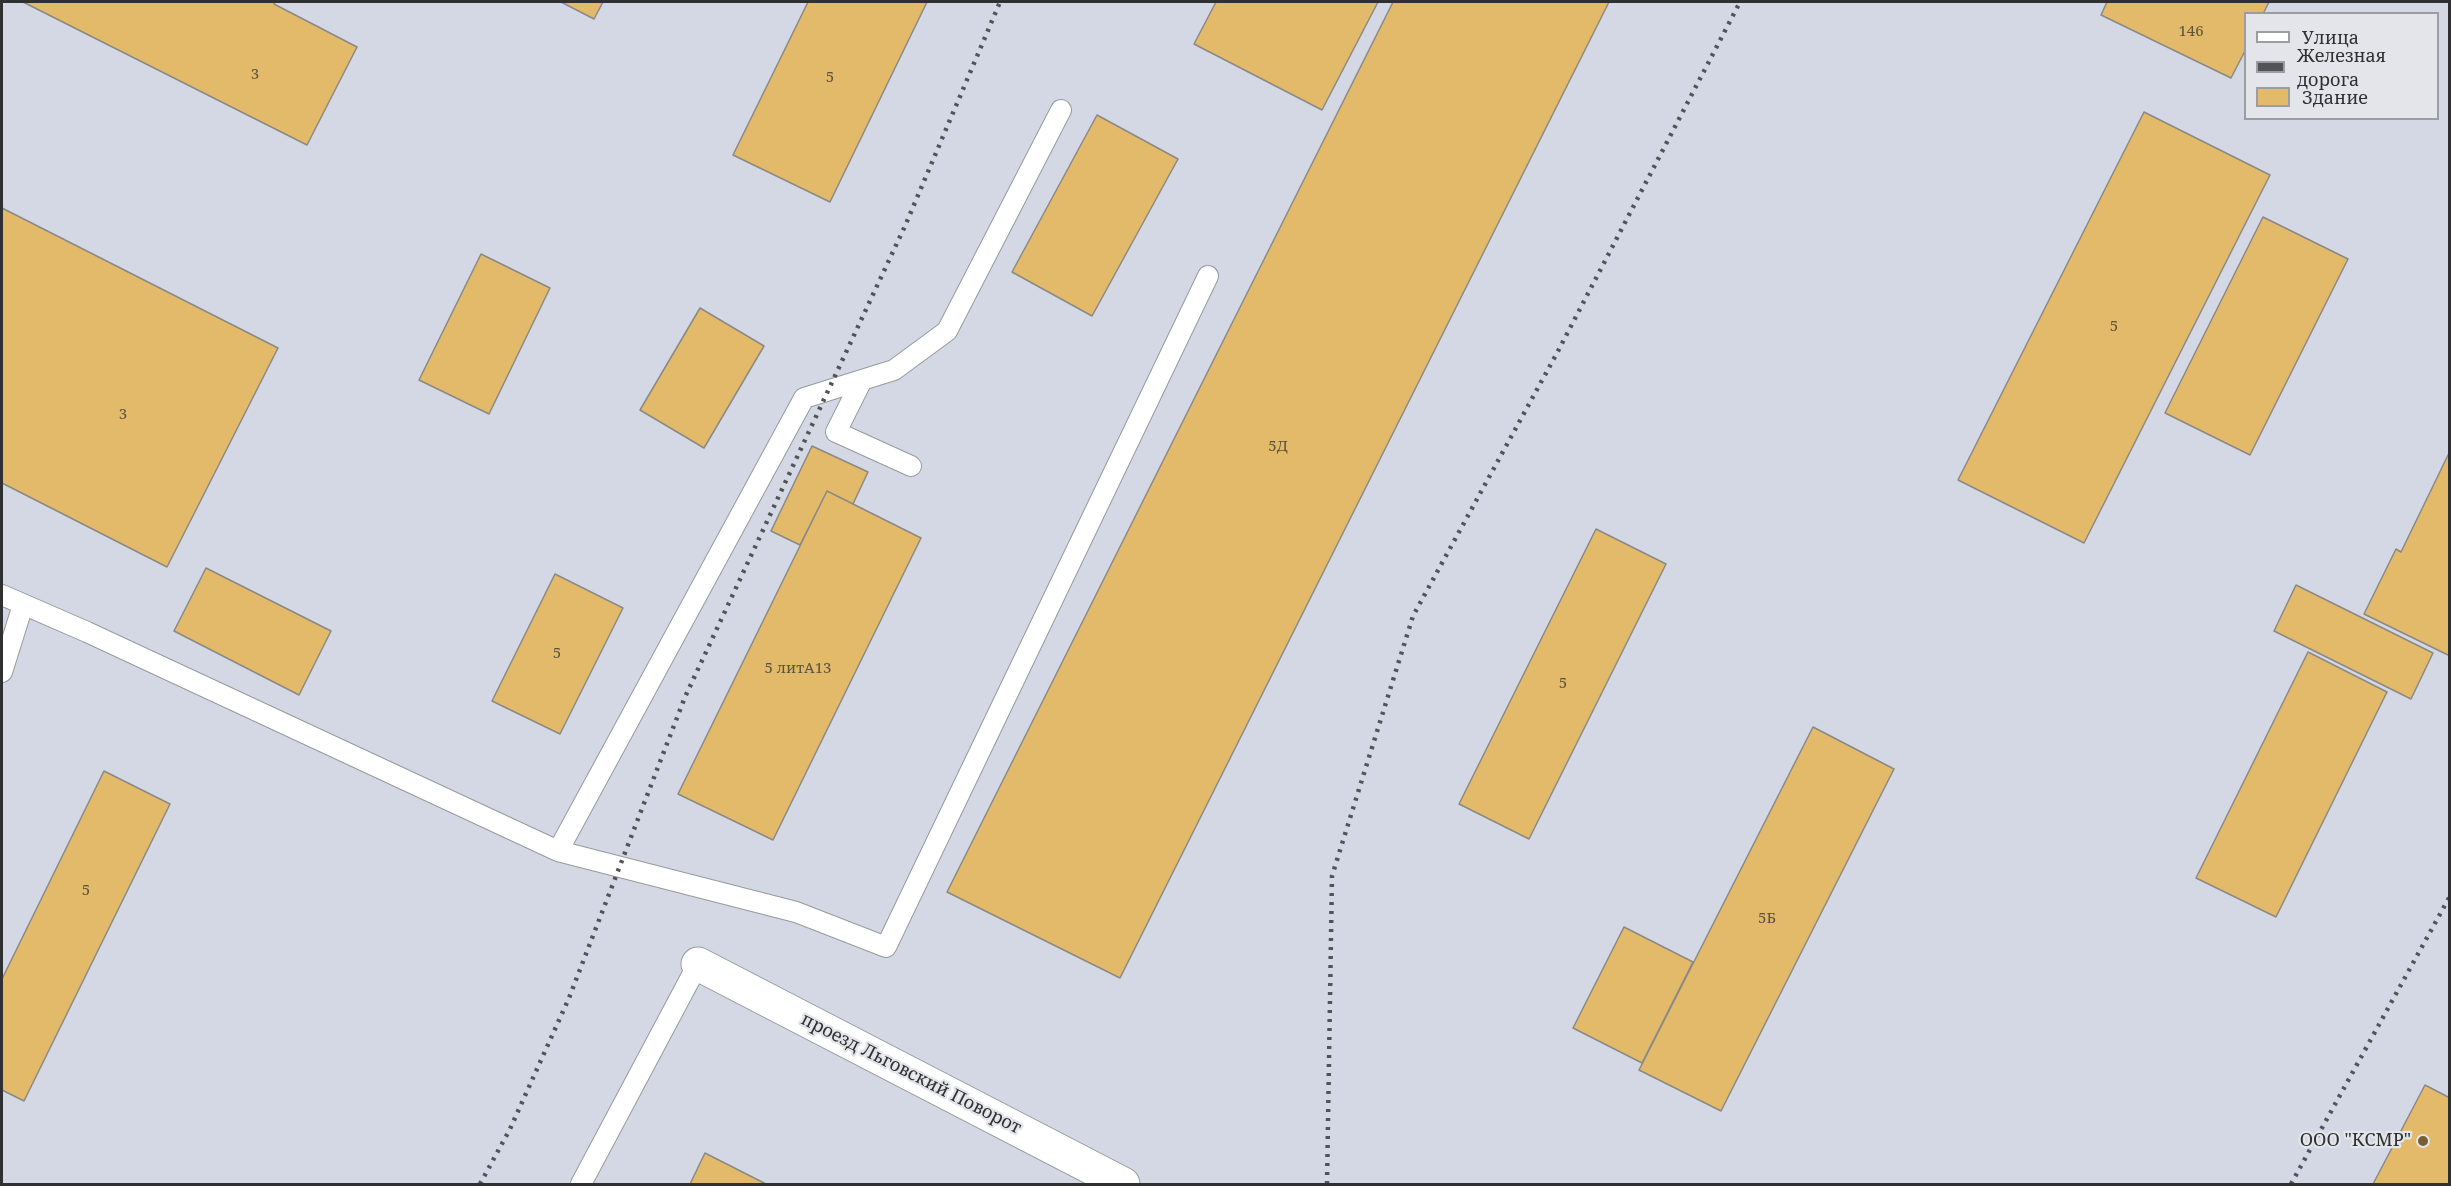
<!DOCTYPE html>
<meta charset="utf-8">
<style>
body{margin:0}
#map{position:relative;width:2451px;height:1186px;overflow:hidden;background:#e3e5ea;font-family:"Noto Serif",serif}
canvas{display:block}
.frame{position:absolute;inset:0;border:3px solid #2f3032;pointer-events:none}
.legend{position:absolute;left:2244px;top:12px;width:195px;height:108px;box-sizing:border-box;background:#e3e5ea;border:2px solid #9b9da0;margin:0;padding:8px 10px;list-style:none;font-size:18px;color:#2f3032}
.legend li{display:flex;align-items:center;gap:12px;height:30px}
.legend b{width:30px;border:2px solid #9b9da0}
</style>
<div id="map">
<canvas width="2451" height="1186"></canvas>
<div class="frame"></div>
<ul class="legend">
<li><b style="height:8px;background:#fff"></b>Улица</li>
<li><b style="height:8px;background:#525356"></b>Железная дорога</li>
<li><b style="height:16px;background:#e2ba6a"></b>Здание</li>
</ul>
</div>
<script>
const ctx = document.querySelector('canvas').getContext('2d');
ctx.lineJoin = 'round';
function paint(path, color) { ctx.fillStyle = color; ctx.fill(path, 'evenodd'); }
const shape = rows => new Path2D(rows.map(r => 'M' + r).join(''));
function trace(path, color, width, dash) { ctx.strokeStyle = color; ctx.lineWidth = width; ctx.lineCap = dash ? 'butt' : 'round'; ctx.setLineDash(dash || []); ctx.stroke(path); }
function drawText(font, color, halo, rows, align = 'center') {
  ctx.font = font + ' "Noto Serif",serif'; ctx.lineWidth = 4.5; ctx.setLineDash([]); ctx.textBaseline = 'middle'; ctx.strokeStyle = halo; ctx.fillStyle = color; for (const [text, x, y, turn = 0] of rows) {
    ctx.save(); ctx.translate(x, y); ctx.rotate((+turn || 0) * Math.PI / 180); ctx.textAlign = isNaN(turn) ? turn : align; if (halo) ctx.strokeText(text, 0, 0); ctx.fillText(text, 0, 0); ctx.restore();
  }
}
paint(shape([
 [2,2,2449,2,2449,1184,2,1184],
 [2246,14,2438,14,2438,118,2246,118]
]), '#d3d8e4');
const building = shape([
 [23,2,275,2,274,4,357,47,307,145,23,2],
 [561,2,603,2,594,19,561,2],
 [808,2,927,2,830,202,733,155,808,2],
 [1216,2,1378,2,1322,110,1194,44,1216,2],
 [1393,2,1609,2,1120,978,947,892,1393,2],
 [2107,2,2269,2,2263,14,2246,14,2246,49,2231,78,2101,15,2107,2],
 [2144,112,2270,175,2084,543,1958,480,2144,112],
 [1097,115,1178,159,1092,316,1012,272,1097,115],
 [2,208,278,348,167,567,2,483,2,208],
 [2263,217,2348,259,2250,455,2165,413,2263,217],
 [481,254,550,288,489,414,419,380,481,254],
 [700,308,764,346,704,448,640,410,700,308],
 [812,446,868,472,853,504,827,491,800,545,771,531,812,446],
 [2450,451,2450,656,2364,614,2396,549,2401,552,2450,451],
 [827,491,921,538,773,840,678,794,827,491],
 [1596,529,1666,564,1529,839,1459,804,1596,529],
 [206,568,331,631,299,695,174,631,206,568],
 [555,574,623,608,560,734,492,701,555,574],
 [2296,585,2433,653,2411,699,2274,631,2296,585],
 [2308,652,2387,692,2276,917,2196,878,2308,652],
 [1813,727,1894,769,1721,1111,1639,1070,1813,727],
 [104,771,170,804,24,1101,2,1090,2,979,104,771],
 [1624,927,1693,962,1642,1063,1573,1028,1624,927],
 [2425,1085,2450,1098,2450,1184,2373,1184,2425,1085],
 [705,1153,766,1184,690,1184,705,1153]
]);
paint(building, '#e2ba6a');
trace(building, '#8b8985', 1.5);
const service = shape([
 [862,380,836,432,911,466],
 [2,595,87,632,558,851,804,398,894,370,947,331,1061,110],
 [2,672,23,605],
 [558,851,796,912,886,947,1208,276],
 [581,1184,698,964]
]);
const minor = shape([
 [698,964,1123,1184]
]);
trace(service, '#989a9f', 22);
trace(minor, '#989a9f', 35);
trace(service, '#fff', 20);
trace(minor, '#fff', 33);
trace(shape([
 [480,1184,510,1129,569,998,685,697,905,226,1000,2],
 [1327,1184,1332,876,1413,616,1557,353,1740,2],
 [2291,1184,2450,896]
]), '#525356', 4.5, [3, 6]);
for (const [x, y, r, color] of [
 [2423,1141,6,"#776030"]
]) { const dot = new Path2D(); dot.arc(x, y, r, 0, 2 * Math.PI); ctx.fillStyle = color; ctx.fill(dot); trace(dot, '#e3e5ea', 2); }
drawText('15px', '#5c5240', null, [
 ["146",2191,32],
 ["3",255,75],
 ["5",830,78],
 ["5",2114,327],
 ["3",123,415],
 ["5Д",1278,447],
 ["5",557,654],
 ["5 литА13",798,669],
 ["5",1563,684],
 ["5",86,891],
 ["5Б",1767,919]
]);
drawText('18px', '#2f3032', '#e3e5ea', [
 ["проезд Льговский Поворот",911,1074,27]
]);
drawText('18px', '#2f3032', '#e3e5ea', [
 ["ООО \"КСМР\"",2411,1141]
], 'right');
</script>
